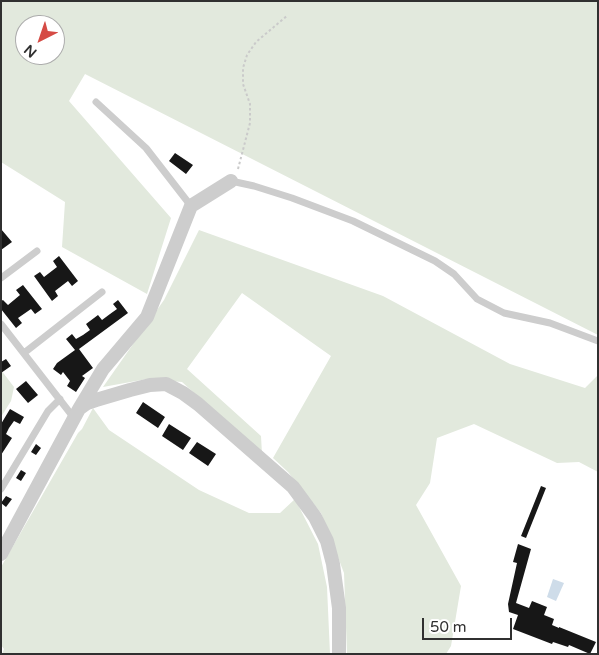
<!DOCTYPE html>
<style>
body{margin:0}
#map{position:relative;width:599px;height:655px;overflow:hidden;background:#fff;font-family:"Varela Round",sans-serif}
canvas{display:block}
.frame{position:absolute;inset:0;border:2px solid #303030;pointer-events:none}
.north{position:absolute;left:15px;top:15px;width:50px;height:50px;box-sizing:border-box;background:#fff;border:1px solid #acacac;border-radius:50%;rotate:221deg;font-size:14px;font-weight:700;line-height:20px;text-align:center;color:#303030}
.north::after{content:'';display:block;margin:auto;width:18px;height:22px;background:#d54b45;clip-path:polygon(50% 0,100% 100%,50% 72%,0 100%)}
.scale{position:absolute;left:422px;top:618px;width:90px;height:22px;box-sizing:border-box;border:2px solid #303030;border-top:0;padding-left:6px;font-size:15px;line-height:18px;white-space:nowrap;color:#303030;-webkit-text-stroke:4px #fff;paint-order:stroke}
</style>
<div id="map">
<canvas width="599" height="655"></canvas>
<div class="frame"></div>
<div class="north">N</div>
<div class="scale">50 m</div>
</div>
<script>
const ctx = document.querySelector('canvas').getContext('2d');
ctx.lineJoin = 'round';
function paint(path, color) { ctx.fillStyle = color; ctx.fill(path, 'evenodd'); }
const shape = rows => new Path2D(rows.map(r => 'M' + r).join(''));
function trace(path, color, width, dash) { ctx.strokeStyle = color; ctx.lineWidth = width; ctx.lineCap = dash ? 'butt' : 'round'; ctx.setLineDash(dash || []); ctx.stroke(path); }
paint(shape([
 [1,1,598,1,598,335,85,74,69,101,171,218,147,294,62,247,65,202,1,162],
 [25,25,55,25,55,55,25,55],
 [199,230,383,296,510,364,585,388,598,375,598,472,579,462,557,463,474,424,437,438,430,483,416,505,461,586,451,646,446,654,347,654,344,573,321,513,288,472,273,458,331,356,242,293,187,369,261,436,262,454,182,382,147,379,103,387,164,300],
 [1,370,14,387,11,401,1,417],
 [93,408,109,430,199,490,249,513,280,513,295,499,318,544,327,587,330,654,2,654,4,649,1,645,1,567,78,433,82,429]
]), '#e2e9dd');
paint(shape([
 [553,579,564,583,556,601,547,597]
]), '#cedce9');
paint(shape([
 [175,153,193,165,186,174,169,161],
 [1,229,12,242,1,250],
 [59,256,78,281,72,286,68,281,55,291,58,296,52,301,34,276,40,272,44,277,57,267,53,261],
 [23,285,42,309,35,314,31,309,18,318,22,323,16,328,1,309,1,301,3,300,8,305,20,295,16,290],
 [118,300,128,313,79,349,93,368,82,376,85,378,76,392,67,386,70,381,63,372,61,375,53,369,57,363,75,350,66,339,72,334,76,339,83,335,90,330,86,324,98,315,102,320,110,314,117,309,113,304],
 [6,359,11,366,1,373,1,362],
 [26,381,38,395,28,403,16,389],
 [143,402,165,417,158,428,136,413],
 [10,409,24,417,20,424,14,421,9,428,6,434,12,438,1,455,1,424],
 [169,424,191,438,183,450,162,436],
 [197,442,216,454,208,466,189,453],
 [36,444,41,448,36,455,31,452],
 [21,470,26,473,21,481,16,478],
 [541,486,546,488,526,538,521,536],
 [6,496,12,499,6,507,1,503],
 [518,544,531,549,516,603,529,608,532,601,547,607,544,615,554,619,552,625,559,628,559,627,596,642,590,654,569,645,568,647,553,642,552,644,513,629,518,615,509,612,508,604,517,563,513,562]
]), '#171717');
trace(shape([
 [238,169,250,123,250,104,243,84,243,68,247,55,256,42,288,15]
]), '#cacaca', 2, [2.5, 2.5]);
trace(shape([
 [96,102,146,148,191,206],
 [231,181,254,186,292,198,353,221,435,261,454,274,477,299,504,313,550,323,598,341],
 [1,278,37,251],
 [1,324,74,418],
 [24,353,102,292],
 [1,489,48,411,60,399]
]), '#cdcdcd', 7);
trace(shape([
 [80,408,87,403,96,400,130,390,150,385,166,384,183,393,198,404,293,487,315,517,327,541,333,564,339,608,339,654],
 [1,554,79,409,103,369,147,317,191,206,231,181]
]), '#cdcdcd', 14);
</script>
